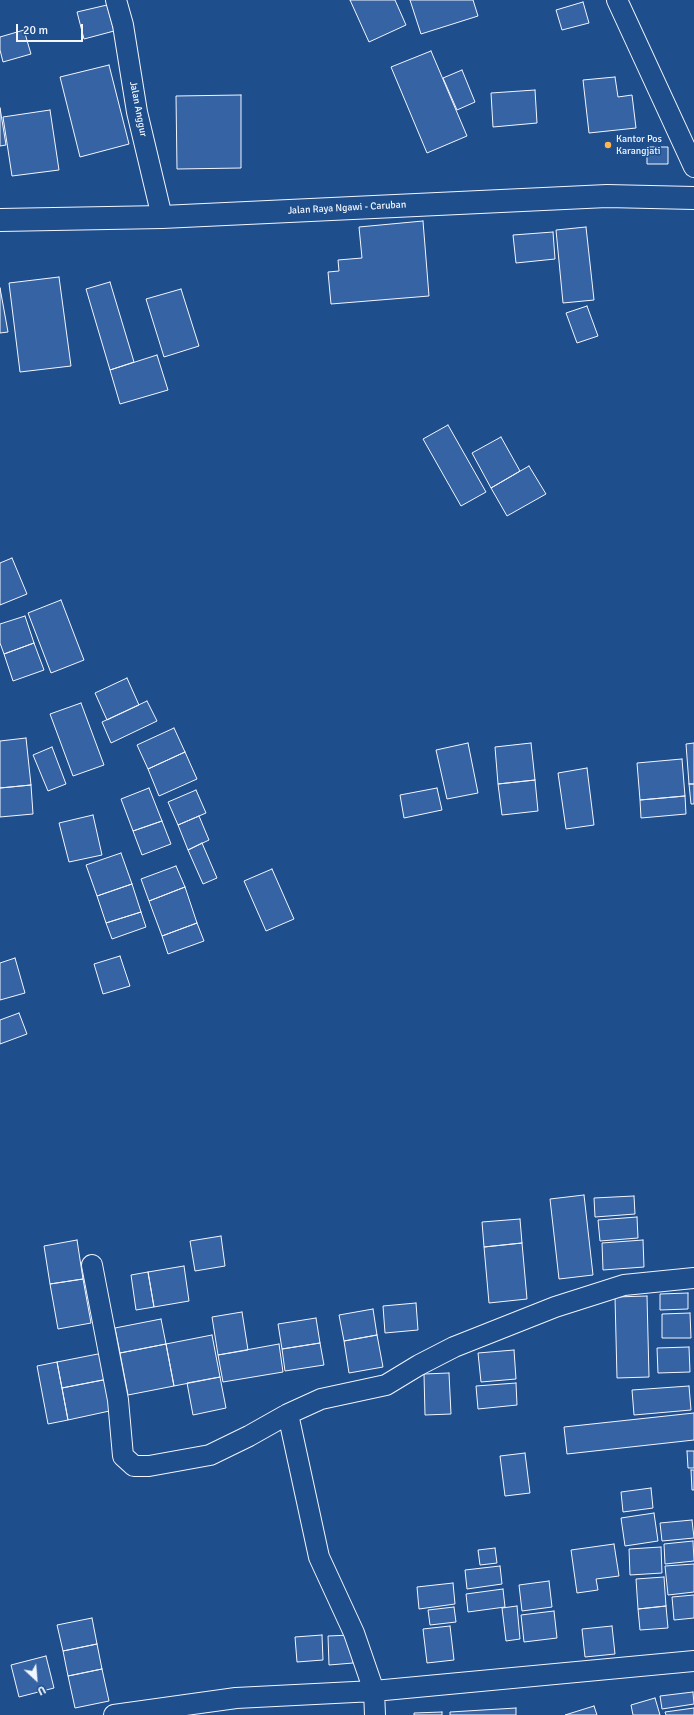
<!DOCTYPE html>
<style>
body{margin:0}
#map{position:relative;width:694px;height:1715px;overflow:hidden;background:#1f4e8c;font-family:Signika,sans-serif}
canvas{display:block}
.north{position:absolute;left:16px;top:1659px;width:40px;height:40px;-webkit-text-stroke:3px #1f4e8c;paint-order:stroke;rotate:154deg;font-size:11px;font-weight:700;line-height:16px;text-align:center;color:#f2f6ff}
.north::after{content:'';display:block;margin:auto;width:14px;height:18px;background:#f2f6ff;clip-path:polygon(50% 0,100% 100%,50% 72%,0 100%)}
.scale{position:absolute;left:16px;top:24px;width:67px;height:18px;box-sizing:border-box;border:2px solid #f2f6ff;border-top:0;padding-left:5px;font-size:12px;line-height:14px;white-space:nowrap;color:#f2f6ff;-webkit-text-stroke:3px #1f4e8c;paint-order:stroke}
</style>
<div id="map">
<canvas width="694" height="1715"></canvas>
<div class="north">U</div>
<div class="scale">20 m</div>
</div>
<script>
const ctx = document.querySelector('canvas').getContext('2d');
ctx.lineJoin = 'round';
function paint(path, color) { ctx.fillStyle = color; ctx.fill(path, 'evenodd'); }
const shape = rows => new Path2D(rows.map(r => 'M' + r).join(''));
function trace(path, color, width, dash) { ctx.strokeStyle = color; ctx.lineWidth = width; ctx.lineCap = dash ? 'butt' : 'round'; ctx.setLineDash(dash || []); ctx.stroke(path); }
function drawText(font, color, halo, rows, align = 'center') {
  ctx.font = font + ' Signika,sans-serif'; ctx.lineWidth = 3; ctx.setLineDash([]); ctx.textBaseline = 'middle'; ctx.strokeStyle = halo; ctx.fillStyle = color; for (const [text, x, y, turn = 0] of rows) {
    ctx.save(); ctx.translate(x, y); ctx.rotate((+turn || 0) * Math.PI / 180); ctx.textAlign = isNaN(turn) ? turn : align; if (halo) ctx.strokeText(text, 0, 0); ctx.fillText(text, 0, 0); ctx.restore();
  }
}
const building = shape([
 [350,0,395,0,406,25,369,42,350,0],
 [410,0,473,0,478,16,421,34,410,0],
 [583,2,589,23,562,30,556,10,583,2],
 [107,5,114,31,84,39,77,12,107,5],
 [24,30,31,54,3,62,0,50,0,37,24,30],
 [431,51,467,136,427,153,391,67,431,51],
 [109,65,129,144,80,157,60,77,109,65],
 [462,70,475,102,457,110,443,78,462,70],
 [615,77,618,97,632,95,636,128,589,133,583,80,615,77],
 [535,90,537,123,493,127,491,93,535,90],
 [241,95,241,168,177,169,176,96,241,95],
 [0,108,6,145,0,146,0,108],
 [50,110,59,170,12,176,3,117,50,110],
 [647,147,668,147,668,164,647,164,647,147],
 [423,221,429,296,331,304,328,272,339,271,338,260,362,258,359,227,423,221],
 [586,227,594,300,563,303,556,230,586,227],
 [553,232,555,259,516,263,513,235,553,232],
 [59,277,71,366,20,372,9,283,59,277],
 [110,282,134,362,110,370,86,289,110,282],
 [0,288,8,332,0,333,0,288],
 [181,289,199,346,164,357,146,299,181,289],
 [587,306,598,336,577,343,566,313,587,306],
 [157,355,168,390,120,404,110,370,157,355],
 [448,425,486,492,461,506,423,439,448,425],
 [501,437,520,471,491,488,472,453,501,437],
 [529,466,546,494,507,516,491,488,529,466],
 [12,558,27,594,0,605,0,563,12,558],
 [61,600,84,660,51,673,28,613,61,600],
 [25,616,34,643,4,654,0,643,0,624,25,616],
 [34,643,44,670,13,681,4,654,34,643],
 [127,678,139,705,107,720,95,693,127,678],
 [147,701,157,721,111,743,102,722,147,701],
 [81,703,104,765,73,776,50,714,81,703],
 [174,728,185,752,148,769,137,745,174,728],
 [26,738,31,785,0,788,0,741,26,738],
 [468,743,478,793,447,799,436,750,468,743],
 [531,743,535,780,498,784,495,747,531,743],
 [694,743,694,784,689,784,686,744,694,743],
 [52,747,66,784,48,791,33,755,52,747],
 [185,752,197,779,159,796,148,769,185,752],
 [682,759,685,796,640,800,637,763,682,759],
 [587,768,594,825,566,829,558,773,587,768],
 [535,780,538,811,502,815,498,784,535,780],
 [689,784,694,784,694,804,691,804,689,784],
 [31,785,33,814,0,817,0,788,31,785],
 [149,788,162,821,133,831,121,799,149,788],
 [437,788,442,810,404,818,400,795,437,788],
 [196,790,206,813,178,825,168,802,196,790],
 [685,796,686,814,641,818,640,800,685,796],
 [93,815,102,855,69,862,59,823,93,815],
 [199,816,209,840,188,850,178,825,199,816],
 [162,821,171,844,142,855,133,831,162,821],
 [202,843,217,878,203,884,188,850,202,843],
 [121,853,132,884,97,896,86,865,121,853],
 [176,866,185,887,149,901,141,879,176,866],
 [272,869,294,919,266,931,244,881,272,869],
 [132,884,141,912,106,923,97,896,132,884],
 [185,887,197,923,162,936,149,901,185,887],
 [141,912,146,927,112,939,106,923,141,912],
 [197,923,204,941,168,954,162,936,197,923],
 [120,956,130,986,103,994,94,964,120,956],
 [15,958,25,993,0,1000,0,963,15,958],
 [19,1013,27,1034,0,1044,0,1020,19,1013],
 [584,1195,593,1275,559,1279,550,1199,584,1195],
 [634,1196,635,1214,595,1217,594,1198,634,1196],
 [637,1217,638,1238,600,1241,598,1220,637,1217],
 [520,1219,522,1243,484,1247,482,1222,520,1219],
 [221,1236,225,1266,195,1271,190,1241,221,1236],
 [77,1240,83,1279,50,1284,44,1246,77,1240],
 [643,1240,644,1267,603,1270,602,1243,643,1240],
 [522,1243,527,1299,489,1303,484,1247,522,1243],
 [184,1266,189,1301,154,1307,148,1272,184,1266],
 [148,1272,154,1307,136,1310,131,1275,148,1272],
 [83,1279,91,1323,58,1329,50,1284,83,1279],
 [688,1293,688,1309,660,1310,660,1294,688,1293],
 [647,1296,649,1377,617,1378,615,1297,647,1296],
 [416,1303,418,1330,385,1333,383,1306,416,1303],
 [373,1309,377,1335,344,1341,339,1315,373,1309],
 [242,1312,248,1350,218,1355,212,1317,242,1312],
 [690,1313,691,1338,662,1338,662,1314,690,1313],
 [316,1318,320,1343,282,1349,278,1324,316,1318],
 [161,1319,166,1344,120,1353,115,1328,161,1319],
 [212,1335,220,1377,174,1386,166,1344,212,1335],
 [377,1335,383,1367,349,1373,344,1341,377,1335],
 [320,1343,324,1365,285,1371,282,1349,320,1343],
 [166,1344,174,1386,128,1395,120,1353,166,1344],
 [279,1344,283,1372,223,1382,218,1355,279,1344],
 [689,1347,690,1372,658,1373,657,1348,689,1347],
 [514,1350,516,1379,481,1382,478,1353,514,1350],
 [103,1353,108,1379,62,1388,57,1362,103,1353],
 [57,1362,68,1420,48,1424,37,1366,57,1362],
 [449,1373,451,1414,425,1415,424,1374,449,1373],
 [220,1377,226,1408,193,1415,187,1383,220,1377],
 [108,1379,114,1410,68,1420,62,1388,108,1379],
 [516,1383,517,1405,478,1409,476,1386,516,1383],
 [689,1386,691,1410,634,1415,632,1390,689,1386],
 [694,1413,694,1440,567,1454,564,1427,694,1413],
 [687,1451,694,1451,694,1468,688,1468,687,1451],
 [525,1453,530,1493,505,1496,500,1456,525,1453],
 [691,1470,694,1470,694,1490,692,1490,691,1470],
 [651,1488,653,1508,623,1512,621,1492,651,1488],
 [654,1513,658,1541,625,1546,621,1518,654,1513],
 [692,1520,694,1538,662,1541,660,1523,692,1520],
 [693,1541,694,1561,665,1564,664,1544,693,1541],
 [614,1544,619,1576,596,1579,598,1590,577,1593,571,1550,614,1544],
 [661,1547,662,1573,630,1575,629,1549,661,1547],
 [495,1548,497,1563,480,1565,478,1550,495,1548],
 [694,1564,694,1592,668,1595,665,1566,694,1564],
 [500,1566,502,1584,467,1589,465,1570,500,1566],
 [664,1577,666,1606,638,1609,636,1579,664,1577],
 [549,1581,552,1607,522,1611,519,1585,549,1581],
 [453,1583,455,1604,419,1609,417,1587,453,1583],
 [503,1589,505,1607,468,1612,466,1594,503,1589],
 [694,1595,694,1618,674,1620,672,1597,694,1595],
 [517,1606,520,1639,506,1641,502,1608,517,1606],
 [666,1606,668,1628,640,1630,638,1609,666,1606],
 [454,1607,456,1622,430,1625,428,1610,454,1607],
 [554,1611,557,1638,524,1642,521,1615,554,1611],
 [92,1618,97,1644,63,1651,57,1625,92,1618],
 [450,1626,454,1660,427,1663,423,1629,450,1626],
 [612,1626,615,1654,585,1657,582,1629,612,1626],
 [322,1635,323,1660,297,1662,295,1637,322,1635],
 [351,1635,353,1663,329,1665,328,1636,351,1635],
 [97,1644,102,1669,68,1676,63,1651,97,1644],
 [46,1656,54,1688,19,1697,11,1665,46,1656],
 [102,1669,109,1701,75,1708,68,1676,102,1669],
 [693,1692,694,1704,662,1709,660,1696,693,1692],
 [655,1698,660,1715,633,1715,631,1705,655,1698],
 [594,1706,597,1715,565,1715,594,1706],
 [516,1708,516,1715,450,1715,450,1712,516,1708],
 [694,1708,694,1715,666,1715,665,1712,694,1708],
 [442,1712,442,1715,414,1715,414,1713,442,1712]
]);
paint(building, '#3563a3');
trace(building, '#f2f6ff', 1);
const street = shape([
 [116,0,123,25,137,112,162,217],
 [617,0,694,167],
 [92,1265,118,1400,123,1456,134,1466,149,1466,210,1455,249,1436,288,1414,321,1399,386,1385,419,1365,454,1347,555,1307,624,1285,694,1278],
 [288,1414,319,1557,354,1633,374,1691,375,1715],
 [114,1715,236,1698,374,1691,694,1661]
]);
const highway = shape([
 [0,220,162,217,607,196,694,198]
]);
trace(street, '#f2f6ff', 22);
trace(highway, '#f2f6ff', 24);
trace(street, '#1f4e8c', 20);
trace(highway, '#1f4e8c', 22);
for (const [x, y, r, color] of [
 [608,145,4,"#ffb74d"]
]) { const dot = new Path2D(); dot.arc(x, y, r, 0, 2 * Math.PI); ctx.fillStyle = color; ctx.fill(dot); trace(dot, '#1f4e8c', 1.5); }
drawText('10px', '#f2f6ff', '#1f4e8c', [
 ["Jalan Anggur",138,109,79],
 ["Jalan Raya Ngawi - Caruban",347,208,-3]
]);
drawText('10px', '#f2f6ff', '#1f4e8c', [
 ["Kantor Pos",616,139],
 ["Karangjati",616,151]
], 'left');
</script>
